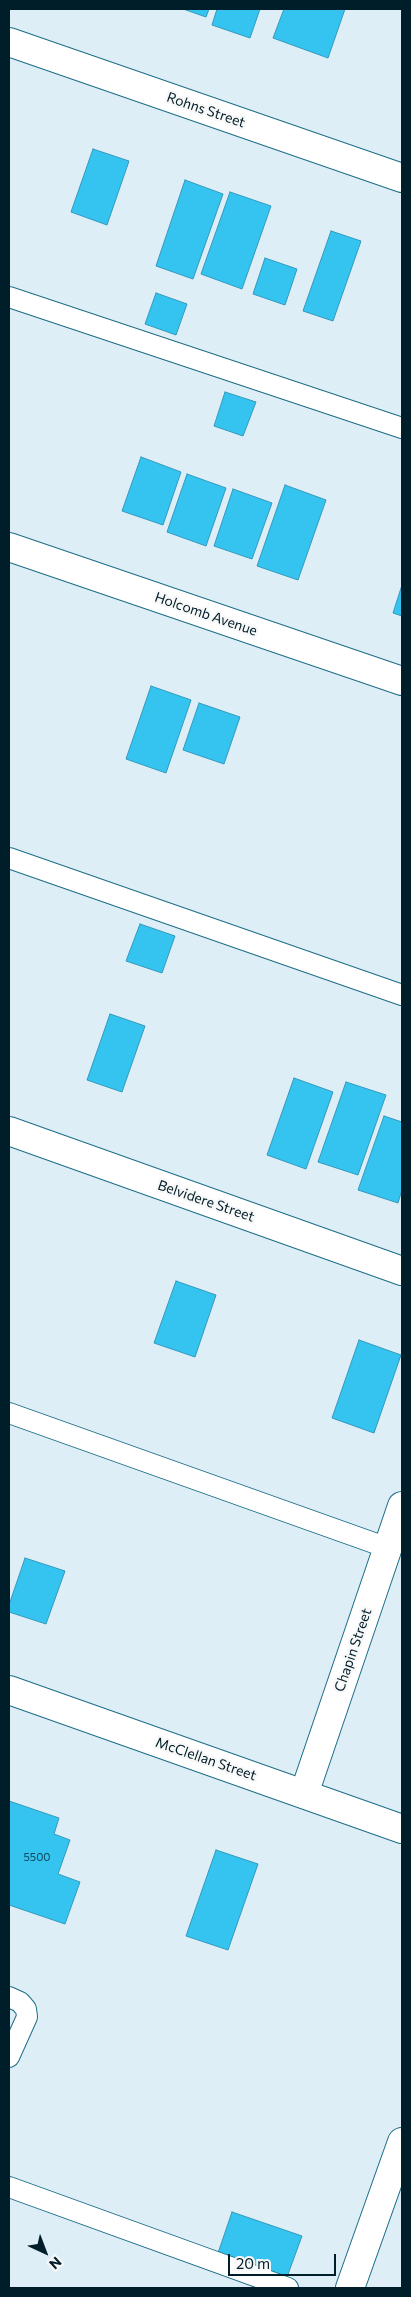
<!DOCTYPE html>
<style>
body{margin:0}
#map{position:relative;width:411px;height:2297px;overflow:hidden;background:#ddeef6;font-family:Commissioner,sans-serif}
canvas{display:block}
.frame{position:absolute;inset:0;border:10px solid #001e29;pointer-events:none}
.north{position:absolute;left:20px;top:2227px;width:50px;height:50px;-webkit-text-stroke:4px #f8f8f8;paint-order:stroke;rotate:137deg;font-size:14px;font-weight:700;line-height:20px;text-align:center;color:#001e29}
.north::after{content:'';display:block;margin:auto;width:18px;height:22px;background:#001e29;clip-path:polygon(50% 0,100% 100%,50% 72%,0 100%)}
.scale{position:absolute;left:228px;top:2254px;width:108px;height:22px;box-sizing:border-box;border:2px solid #001e29;border-top:0;padding-left:6px;font-size:15px;line-height:18px;white-space:nowrap;color:#001e29;-webkit-text-stroke:4px #f8f8f8;paint-order:stroke}
</style>
<div id="map">
<canvas width="411" height="2297"></canvas>
<div class="frame"></div>
<div class="north">N</div>
<div class="scale">20 m</div>
</div>
<script>
const ctx = document.querySelector('canvas').getContext('2d');
ctx.lineJoin = 'round';
function paint(path, color) { ctx.fillStyle = color; ctx.fill(path, 'evenodd'); }
const shape = rows => new Path2D(rows.map(r => 'M' + r).join(''));
function trace(path, color, width, dash) { ctx.strokeStyle = color; ctx.lineWidth = width; ctx.lineCap = dash ? 'butt' : 'round'; ctx.setLineDash(dash || []); ctx.stroke(path); }
function drawText(font, color, halo, rows, align = 'center') {
  ctx.font = font + ' Commissioner,sans-serif'; ctx.lineWidth = 4.5; ctx.setLineDash([]); ctx.textBaseline = 'middle'; ctx.strokeStyle = halo; ctx.fillStyle = color; for (const [text, x, y, turn = 0] of rows) {
    ctx.save(); ctx.translate(x, y); ctx.rotate((+turn || 0) * Math.PI / 180); ctx.textAlign = isNaN(turn) ? turn : align; if (halo) ctx.strokeText(text, 0, 0); ctx.fillText(text, 0, 0); ctx.restore();
  }
}
const building = shape([
 [183,9,209,9,206,17,183,9],
 [217,9,260,9,250,38,212,25,217,9],
 [284,9,345,9,328,58,273,38,284,9],
 [93,149,129,161,107,225,71,212,93,149],
 [185,180,223,194,193,279,156,266,185,180],
 [230,192,271,206,242,289,201,274,230,192],
 [331,231,361,241,333,321,303,311,331,231],
 [265,258,297,269,285,305,253,294,265,258],
 [156,293,187,304,176,335,145,324,156,293],
 [225,392,256,402,243,436,214,426,225,392],
 [141,457,181,472,163,525,122,511,141,457],
 [187,474,226,488,206,546,167,532,187,474],
 [285,485,326,500,298,580,257,566,285,485],
 [233,489,272,503,252,559,214,546,233,489],
 [402,585,402,616,393,613,402,585],
 [151,686,191,700,166,773,126,759,151,686],
 [199,703,240,717,224,764,183,750,199,703],
 [140,924,175,936,162,973,126,961,140,924],
 [110,1014,145,1026,122,1092,87,1080,110,1014],
 [294,1078,333,1092,306,1169,267,1155,294,1078],
 [346,1082,386,1095,358,1175,318,1162,346,1082],
 [384,1116,402,1122,402,1190,398,1203,358,1190,384,1116],
 [176,1281,216,1295,195,1357,154,1343,176,1281],
 [359,1340,401,1355,374,1433,332,1418,359,1340],
 [25,1558,65,1571,46,1624,9,1612,9,1605,25,1558],
 [9,1801,59,1818,54,1834,70,1840,58,1874,80,1882,65,1924,9,1905,9,1801],
 [216,1850,258,1864,228,1950,186,1936,216,1850],
 [232,2212,302,2236,287,2277,218,2253,232,2212]
]);
paint(building, '#35c3f0');
trace(building, '#329abd', 1);
const lane = shape([
 [9,297,402,428],
 [9,858,402,995],
 [9,1413,388,1548],
 [9,1997,20,2002,26,2009,27,2017,9,2057],
 [9,2187,288,2288]
]);
const street = shape([
 [9,42,402,178],
 [9,547,402,681],
 [9,1131,402,1271],
 [304,1794,402,1506],
 [350,2288,402,2142]
]);
const secondary = shape([
 [9,1690,402,1829]
]);
trace(lane, '#1d6d87', 22);
trace(street, '#1d6d87', 30);
trace(secondary, '#1d6d87', 30);
trace(lane, '#fff', 20);
trace(street, '#fff', 28);
trace(secondary, '#fff', 28);
drawText('11px', '#0d475b', null, [
 ["5500",37,1857]
]);
drawText('14px', '#001e29', '#f8f8f8', [
 ["Rohns Street",206,110,19],
 ["Holcomb Avenue",206,614,19],
 ["Belvidere Street",206,1201,19],
 ["Chapin Street",353,1650,-71],
 ["McClellan Street",206,1759,19]
]);
</script>
